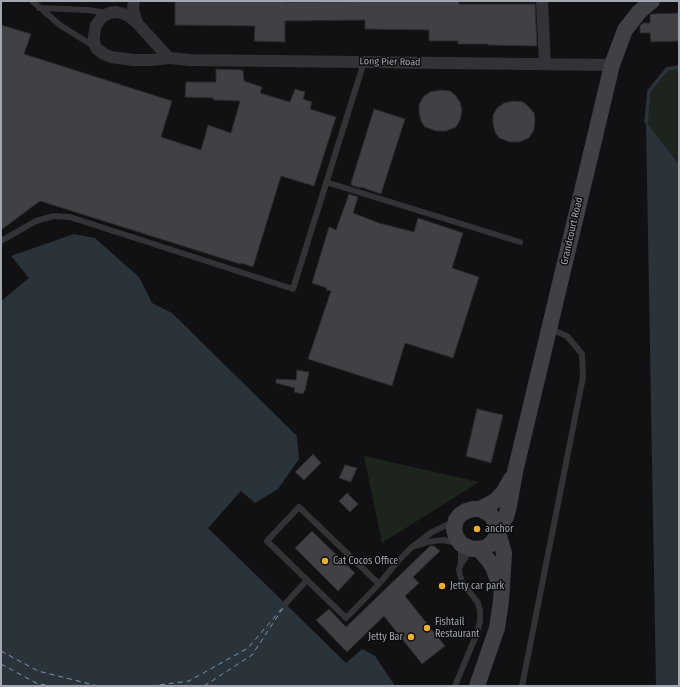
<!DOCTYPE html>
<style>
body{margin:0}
#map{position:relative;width:680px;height:687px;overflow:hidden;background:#111012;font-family:"Fira Sans Condensed",sans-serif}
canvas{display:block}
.frame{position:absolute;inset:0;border:2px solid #a2a7b2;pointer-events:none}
</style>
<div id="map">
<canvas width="680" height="687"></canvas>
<div class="frame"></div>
</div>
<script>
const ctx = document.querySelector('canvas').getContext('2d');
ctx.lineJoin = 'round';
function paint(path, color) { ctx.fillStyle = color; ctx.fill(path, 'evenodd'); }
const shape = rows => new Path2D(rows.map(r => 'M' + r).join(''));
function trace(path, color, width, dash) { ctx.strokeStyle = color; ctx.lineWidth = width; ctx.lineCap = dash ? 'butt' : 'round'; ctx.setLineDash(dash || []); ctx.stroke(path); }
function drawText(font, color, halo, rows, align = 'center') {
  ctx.font = font + ' "Fira Sans Condensed",sans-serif'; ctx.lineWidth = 3; ctx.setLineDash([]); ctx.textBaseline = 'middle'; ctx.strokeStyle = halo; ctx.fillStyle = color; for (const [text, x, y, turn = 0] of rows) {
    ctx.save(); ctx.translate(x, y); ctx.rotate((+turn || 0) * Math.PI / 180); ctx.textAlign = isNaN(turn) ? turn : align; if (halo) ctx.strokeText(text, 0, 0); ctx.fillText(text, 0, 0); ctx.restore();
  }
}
paint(shape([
 [679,67,679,164,646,122,649,91,667,69],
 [364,456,479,482,382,543]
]), '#1d241e');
paint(shape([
 [646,122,679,164,679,686,656,686],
 [74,234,95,238,139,277,152,303,172,313,297,436,299,459,278,489,255,503,241,491,208,528,346,663,362,649,375,656,395,686,1,686,1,301,29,278,11,256]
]), '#2b333a');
trace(shape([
 [646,122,649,91,667,69,679,67]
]), '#2b333a', 3.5);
trace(shape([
 [1,651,38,671,98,686],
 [1,664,36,683,49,686],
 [151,686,189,681,248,648,284,606],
 [204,686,252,655,283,608]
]), '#7a94ad', 1, [5, 4]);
const building = shape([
 [175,1,285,1,285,2,459,1,459,4,535,4,537,46,488,45,488,44,458,44,458,41,429,41,429,30,365,29,365,20,285,21,285,42,254,41,255,26,175,25,175,1],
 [679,13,679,41,651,42,650,33,640,33,640,26,643,23,650,23,650,15,652,14,679,13],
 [1,25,31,34,24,54,172,101,161,137,201,150,208,125,231,133,240,101,213,100,213,98,185,97,186,82,216,82,216,69,243,70,244,81,262,87,260,93,290,102,295,89,305,92,303,99,312,102,310,109,336,117,314,186,281,176,253,267,241,263,240,264,40,201,1,230,1,25],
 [440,90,450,91,456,96,460,102,462,110,460,120,456,127,446,131,436,131,425,127,421,121,419,113,419,105,423,97,430,92,440,90],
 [514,101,523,102,529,107,534,113,535,120,534,130,529,138,519,142,510,142,499,138,495,132,493,123,493,115,497,108,504,103,514,101],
 [374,109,405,119,381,194,361,187,360,188,351,185,351,183,374,109],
 [349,194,358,197,353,213,379,223,414,232,418,218,463,233,452,268,479,277,453,358,405,343,392,386,308,359,331,291,326,290,327,288,312,283,329,227,336,230,349,194],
 [297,370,309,372,305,391,304,391,303,394,294,392,295,388,276,383,276,379,296,380,297,370],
 [477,409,503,415,491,463,466,456,477,409],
 [313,454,321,463,304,480,295,472,313,454],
 [345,465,357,468,351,482,339,478,345,465],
 [347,493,358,504,350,512,339,501,347,493],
 [312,531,355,573,338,591,295,548,312,531],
 [430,546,434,546,440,551,413,577,419,583,405,596,445,646,422,664,384,616,347,652,316,620,329,609,346,627,430,546]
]);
paint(building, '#404045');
trace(building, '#2b2b2e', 1);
trace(shape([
 [32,1,60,25,95,47],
 [39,8,88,10,107,13],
 [326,182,520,242],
 [1,241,36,221,54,216,70,217,293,289,364,62],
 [416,546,428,542,443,540,461,544,461,564],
 [379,584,299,507,267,541,346,618,379,584,398,561,412,547,432,532,453,522],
 [285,604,307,580],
 [455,686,477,633,480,621,480,611,478,603,462,582,460,575,459,569,461,564,471,550],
 [522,686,583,377,582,354,567,336,550,329]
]), '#323237', 6);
trace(shape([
 [134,1,133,10,137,23],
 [542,1,545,64],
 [169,58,137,23,130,17,124,14,116,12,109,13,102,17,96,25,94,36,94,43,97,49,104,54,111,57,133,60,151,60,169,58,190,60,612,65]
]), '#323237', 12);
trace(shape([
 [480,509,491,515,495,522,497,529,496,537,492,543,485,548,472,549,461,544,456,537,454,529,456,520,460,515,466,511,473,509,480,509,495,501,503,493,511,479],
 [479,549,489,561,493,567,500,586],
 [477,686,497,628,501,601,504,553,497,529,506,517,509,506,515,472,612,65,625,30,639,12,652,1]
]), '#404147', 16);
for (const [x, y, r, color] of [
 [477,529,4,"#eaae30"],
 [325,561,4,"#eaae30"],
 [442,586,4,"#eaae30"],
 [427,628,4,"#eaae30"],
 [411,637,4,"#eaae30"]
]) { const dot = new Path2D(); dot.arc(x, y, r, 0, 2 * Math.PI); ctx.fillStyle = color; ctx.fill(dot); trace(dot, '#0c0c0d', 1.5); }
drawText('10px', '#a2a7b2', '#0c0c0d', [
 ["Long Pier Road",390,62,1],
 ["Grandcourt Road",572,231,-77]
]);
drawText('10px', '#a2a7b2', '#0c0c0d', [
 ["anchor",485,529],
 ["Cat Cocos Office",333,561],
 ["Jetty car park",450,586],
 ["Fishtail",435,622],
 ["Restaurant",435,634],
 ["Jetty Bar",403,637,"right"]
], 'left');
</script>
